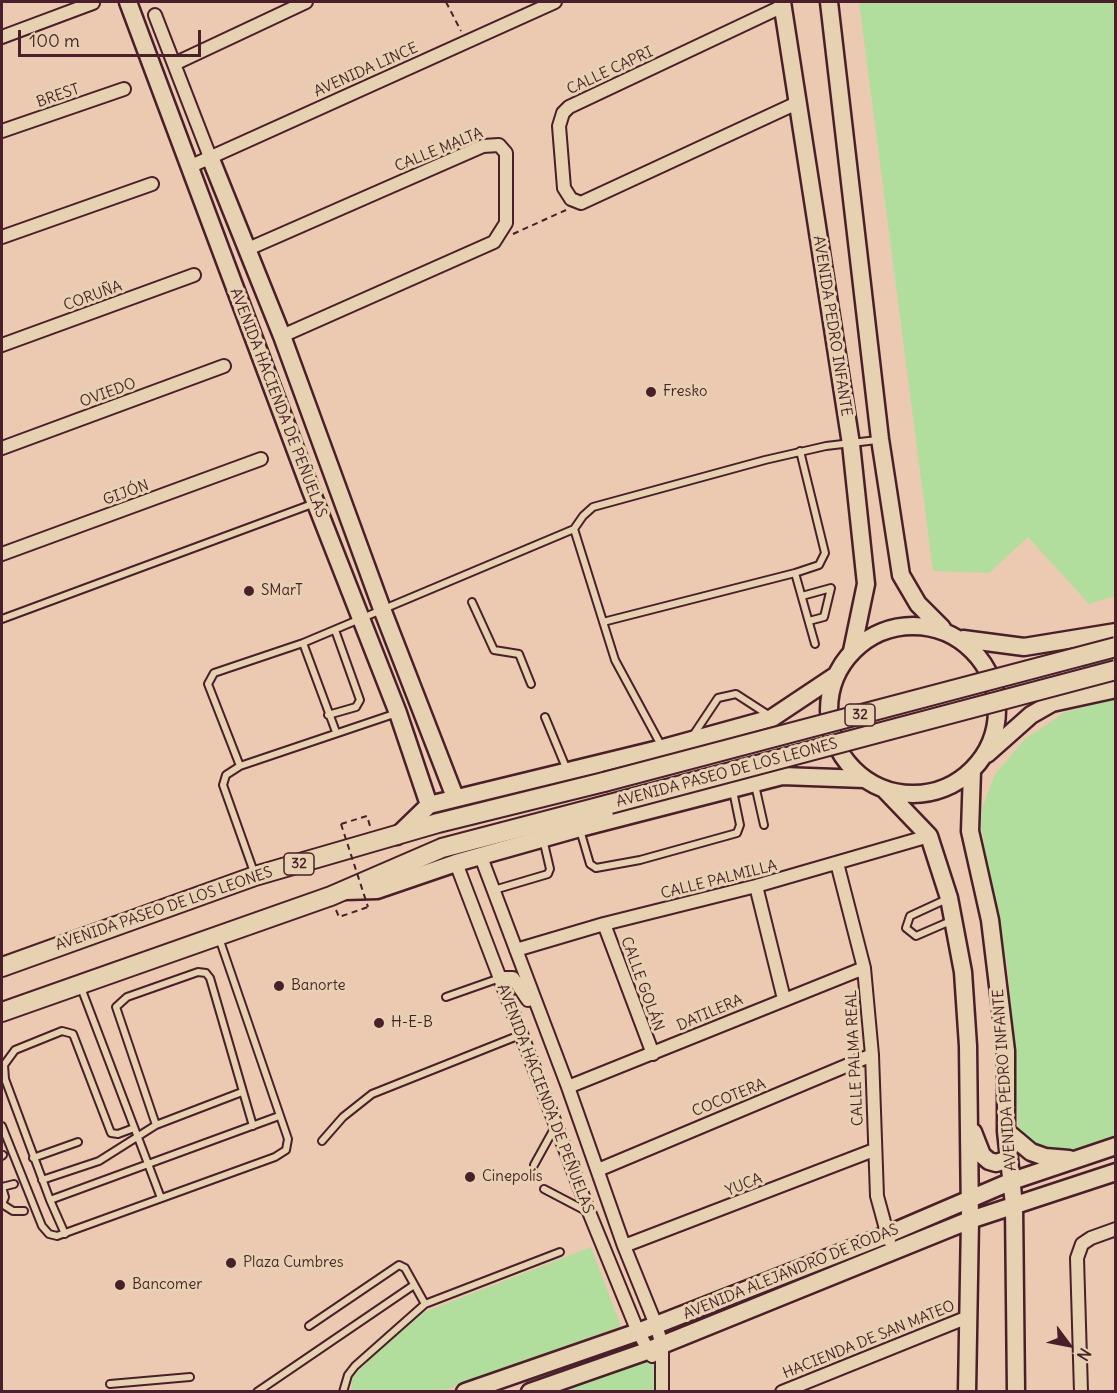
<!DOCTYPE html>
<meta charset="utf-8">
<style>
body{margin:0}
#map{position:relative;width:1117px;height:1393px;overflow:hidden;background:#ebcab1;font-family:Delius,sans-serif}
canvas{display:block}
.frame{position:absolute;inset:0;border:3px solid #4a1f2b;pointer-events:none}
.north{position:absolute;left:1039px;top:1315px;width:60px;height:60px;-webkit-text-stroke:4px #e6d1b0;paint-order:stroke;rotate:122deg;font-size:16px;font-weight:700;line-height:24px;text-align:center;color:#4a1f2b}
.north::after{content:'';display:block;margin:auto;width:21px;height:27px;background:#4a1f2b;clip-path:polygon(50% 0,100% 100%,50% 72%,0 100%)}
.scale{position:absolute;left:18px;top:30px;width:183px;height:27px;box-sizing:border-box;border:3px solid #4a1f2b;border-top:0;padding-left:8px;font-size:18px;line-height:21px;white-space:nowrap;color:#4a1f2b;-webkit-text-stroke:4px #e6d1b0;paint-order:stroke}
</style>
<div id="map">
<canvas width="1117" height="1393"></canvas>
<div class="frame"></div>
<div class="north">N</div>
<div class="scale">100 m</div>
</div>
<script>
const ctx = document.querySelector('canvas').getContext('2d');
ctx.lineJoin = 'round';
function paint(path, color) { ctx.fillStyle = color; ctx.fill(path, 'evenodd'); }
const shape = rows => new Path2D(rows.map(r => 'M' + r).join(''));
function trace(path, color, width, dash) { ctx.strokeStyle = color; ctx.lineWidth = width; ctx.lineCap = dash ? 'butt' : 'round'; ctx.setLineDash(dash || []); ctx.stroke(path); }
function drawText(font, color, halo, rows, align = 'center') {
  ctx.font = font + ' Delius,sans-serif'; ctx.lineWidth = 6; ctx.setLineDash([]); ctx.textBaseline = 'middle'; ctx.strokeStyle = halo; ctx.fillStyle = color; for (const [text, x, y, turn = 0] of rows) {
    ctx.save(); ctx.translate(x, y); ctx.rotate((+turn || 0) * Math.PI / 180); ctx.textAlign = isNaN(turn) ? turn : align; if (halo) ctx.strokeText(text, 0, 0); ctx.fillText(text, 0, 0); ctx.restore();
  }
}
paint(shape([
 [859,2,1115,2,1115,596,1089,604,1028,537,989,573,933,571],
 [1115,699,1115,1136,1075,1151,1045,1153,1021,1134,1018,1125,1008,970,980,822,983,806,995,774,1025,739,1065,712],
 [591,1247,621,1326,442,1391,351,1392,352,1377,393,1336,422,1313],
 [646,1358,653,1362,654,1391,549,1392]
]), '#b1de9d');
const lane = shape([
 [574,529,615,660,662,747],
 [795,573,815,644],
 [802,596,831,588,824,617,809,621],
 [472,602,494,650,519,654,531,684],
 [2,619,315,503],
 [603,622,795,573,819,565,825,553,800,451],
 [303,643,336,732],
 [397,713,240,766,208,684,214,673,303,643,574,529,583,516,593,507,765,460,826,446,877,440],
 [328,715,356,707,360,700,335,630],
 [545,717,567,770],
 [692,737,718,698,736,694,770,716],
 [240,766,226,775,223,785,255,875],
 [755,785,764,825],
 [580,830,590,864,596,868,640,860,737,833,740,825,733,791],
 [494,890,548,874,550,869,543,839],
 [949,898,910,916,906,928,916,936,953,920],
 [80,985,161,1198],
 [446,997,500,978],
 [156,1125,242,1092],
 [2,1126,42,1226,49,1234,57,1236,275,1157,286,1150,288,1139,219,938],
 [322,1141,343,1117,372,1094,520,1035],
 [2,1156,3,1155],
 [33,1158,78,1142],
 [534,1165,555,1127],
 [42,1180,99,1161,156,1125,116,1007,127,997,198,972,206,973,210,978,253,1126],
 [544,1189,588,1212],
 [50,1200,5,1079,4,1065,15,1050,62,1031,73,1034,111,1133,118,1134,134,1128],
 [2,1204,5,1197,2,1187,14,1184],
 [2,1204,13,1211,24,1211],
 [65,1234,50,1200,279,1116],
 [309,1326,399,1265,405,1268,425,1304],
 [110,1384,190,1377],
 [257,1392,414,1285],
 [343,1392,348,1375,355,1366,425,1304,560,1252]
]);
const street = shape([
 [783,6,569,107,563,113,559,126,564,188,571,199,581,203,797,103],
 [155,15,210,157],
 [2,37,93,3],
 [174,64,306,2],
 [2,131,124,89],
 [189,167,555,2],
 [2,237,152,184],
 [248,249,483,146,499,145,506,153,506,223,494,242,282,336],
 [2,345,194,275],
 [2,448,224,366],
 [2,554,261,459],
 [481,857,568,1087,624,1246,656,1325,662,1345,662,1392],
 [456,863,589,1212,638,1332,652,1356],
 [837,863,864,968,872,1055,877,1196,889,1240],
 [756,886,784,999],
 [604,924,653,1054],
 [516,950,604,924,756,886,929,836],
 [500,978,513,978,528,1000],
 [568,1087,864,968],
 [598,1170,872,1055],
 [624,1246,874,1150],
 [782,1392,968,1317],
 [1081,1392,1077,1258,1082,1244,1091,1238,1116,1229]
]);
const secondary = shape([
 [128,2,311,491,398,713,429,805],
 [782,2,851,444,866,584,852,651],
 [829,2,880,439,901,575,918,604,942,628],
 [210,157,282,336,382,609,455,797],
 '829 710a84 84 0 1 1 168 0a84 84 0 1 1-168 0Z',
 [963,639,1024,647,1116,632],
 [987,754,1031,715,1052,703,1116,689],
 [972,771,970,831,990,920,1006,1051,1006,1131,1014,1205,1016,1392],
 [885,790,929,836,949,898,963,972,968,1046,970,1220,967,1392],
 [397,836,429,805,663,748,772,718,835,676],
 [345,891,377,890,456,863,580,828,782,776,864,779],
 [1006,1131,1031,1152,1045,1157,1069,1159],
 [973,1132,982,1155,989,1161,996,1163,1009,1159],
 [465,1392,638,1332,886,1235,1012,1181,1116,1146],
 [530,1392,647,1351,970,1220,1116,1172]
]);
const primary = shape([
 [2,967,255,876,438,823,604,782],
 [2,1012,331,896,442,848,610,804]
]);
trace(lane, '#4a1f2b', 10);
trace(street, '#4a1f2b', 16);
trace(secondary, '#4a1f2b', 21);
trace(primary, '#4a1f2b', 22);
trace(shape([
 [446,2,461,31],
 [513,234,566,210],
 [341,824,367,816,370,826],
 [336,910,339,917,368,907]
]), '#4a1f2b', 2, [6, 4.5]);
trace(lane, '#e6d1b0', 6);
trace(street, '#e6d1b0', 12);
trace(secondary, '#e6d1b0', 16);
trace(primary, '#e6d1b0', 18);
const primaryBridge = shape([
 [604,782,1116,647],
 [610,804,1116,670]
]);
trace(primaryBridge, '#4a1f2b', 22, []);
trace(shape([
 [341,824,368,907]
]), '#4a1f2b', 2, [6, 4.5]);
trace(primaryBridge, '#e6d1b0', 18);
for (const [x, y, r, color] of [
 [651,392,6,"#4a1f2b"],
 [249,591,6,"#4a1f2b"],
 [279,986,6,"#4a1f2b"],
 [379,1023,6,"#4a1f2b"],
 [470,1177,6,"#4a1f2b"],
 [231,1263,6,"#4a1f2b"],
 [120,1285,6,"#4a1f2b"]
]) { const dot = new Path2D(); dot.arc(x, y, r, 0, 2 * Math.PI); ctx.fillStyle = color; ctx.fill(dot); trace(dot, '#e6d1b0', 2); }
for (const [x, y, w] of [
 [860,715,30],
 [299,864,30]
]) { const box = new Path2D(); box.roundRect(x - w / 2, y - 11, w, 22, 4.5); ctx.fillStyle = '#e6d1b0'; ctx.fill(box); trace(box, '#4a1f2b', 1.5); }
drawText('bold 14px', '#4a1f2b', null, [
 ["32",860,715],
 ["32",299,864]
]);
drawText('15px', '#4a1f2b', '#e6d1b0', [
 ["AVENIDA LINCE",366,70,-24],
 ["CALLE CAPRI",610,71,-25],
 ["BREST",58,96,-19],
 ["CALLE MALTA",439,150,-22],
 ["CORUÑA",93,296,-20],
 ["AVENIDA PEDRO INFANTE",832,326,81],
 ["OVIEDO",108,393,-20],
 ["AVENIDA HACIENDA DE PEÑUELAS",278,403,69],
 ["GIJÓN",126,493,-20],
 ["AVENIDA PASEO DE LOS LEONES",727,773,-15],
 ["CALLE PALMILLA",719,880,-14],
 ["AVENIDA PASEO DE LOS LEONES",164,909,-19],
 ["CALLE GOLÁN",642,984,70],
 ["DATILERA",710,1013,-23],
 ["CALLE PALMA REAL",855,1058,-93],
 ["AVENIDA PEDRO INFANTE",1005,1080,-94],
 ["COCOTERA",729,1098,-22],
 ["AVENIDA HACIENDA DE PEÑUELAS",545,1099,69],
 ["YUCA",744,1185,-22],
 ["AVENIDA ALEJANDRO DE RODAS",791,1272,-22],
 ["HACIENDA DE SAN MATEO",869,1340,-22]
]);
drawText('15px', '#4a1f2b', '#e6d1b0', [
 ["Fresko",663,392],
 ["SMarT",261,591],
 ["Banorte",291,986],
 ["H-E-B",391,1023],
 ["Cinepolis",482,1177],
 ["Plaza Cumbres",243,1263],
 ["Bancomer",132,1285]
], 'left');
</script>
